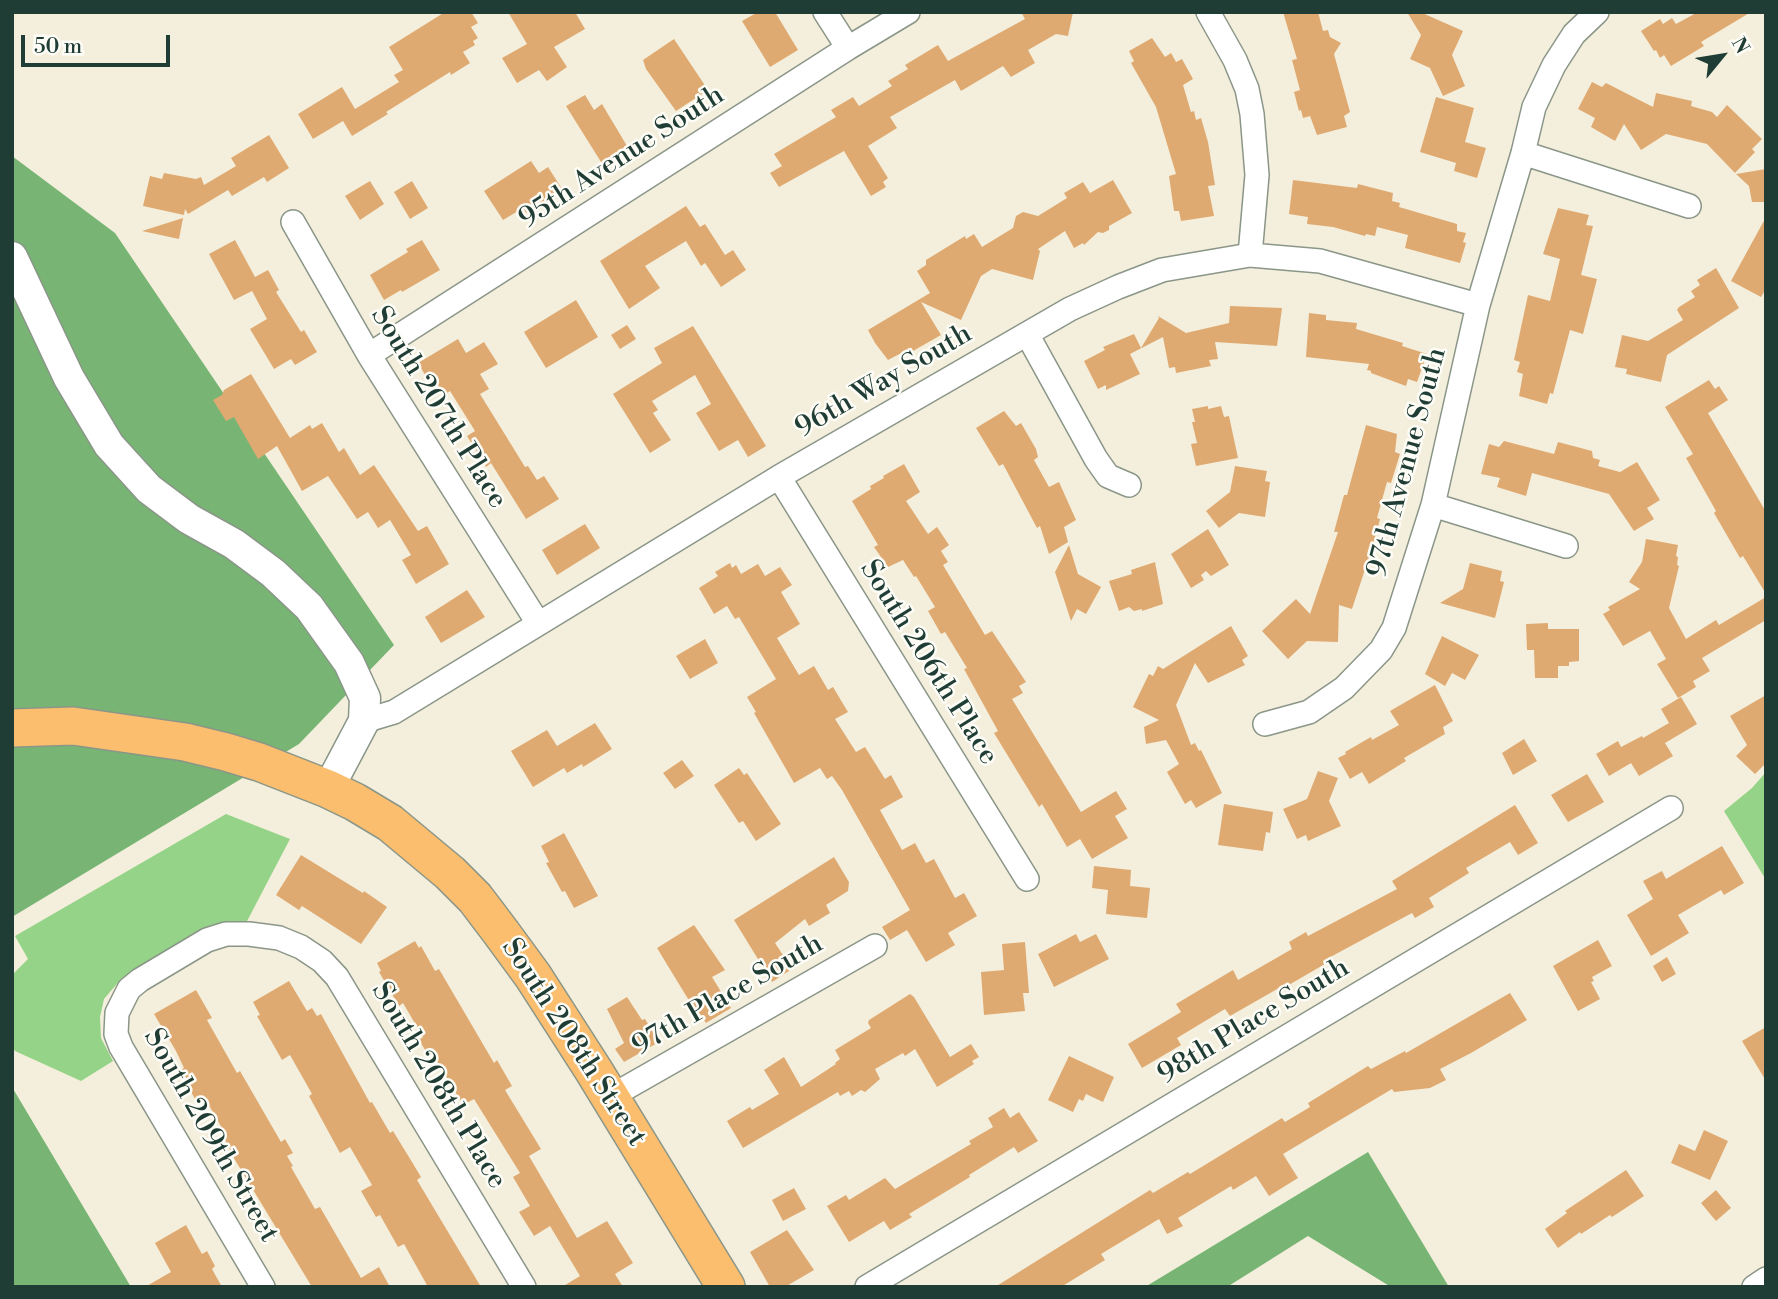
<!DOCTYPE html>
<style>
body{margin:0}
#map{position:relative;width:1778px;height:1299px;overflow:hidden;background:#f4efdc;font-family:"Libre Bodoni",serif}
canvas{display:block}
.frame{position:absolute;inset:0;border:14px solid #1f3d34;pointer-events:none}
.north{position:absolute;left:1687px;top:21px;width:70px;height:70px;-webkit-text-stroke:5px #fdfcf7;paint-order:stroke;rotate:60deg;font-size:19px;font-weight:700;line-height:28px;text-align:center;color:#1f3d34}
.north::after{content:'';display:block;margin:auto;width:24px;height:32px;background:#1f3d34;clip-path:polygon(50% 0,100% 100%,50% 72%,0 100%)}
.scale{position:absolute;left:21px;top:35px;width:149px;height:32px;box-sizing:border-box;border:4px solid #1f3d34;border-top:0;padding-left:9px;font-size:21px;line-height:24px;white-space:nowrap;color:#1f3d34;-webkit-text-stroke:5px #fdfcf7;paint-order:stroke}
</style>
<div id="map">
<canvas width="1778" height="1299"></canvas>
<div class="frame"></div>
<div class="north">N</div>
<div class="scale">50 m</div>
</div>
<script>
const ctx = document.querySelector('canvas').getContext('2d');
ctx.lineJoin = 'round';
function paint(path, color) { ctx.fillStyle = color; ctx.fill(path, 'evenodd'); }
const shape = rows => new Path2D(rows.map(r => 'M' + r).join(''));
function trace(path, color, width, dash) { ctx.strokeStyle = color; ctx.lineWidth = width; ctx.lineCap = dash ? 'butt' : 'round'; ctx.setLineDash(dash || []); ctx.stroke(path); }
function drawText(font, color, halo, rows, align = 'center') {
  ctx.font = font + ' "Libre Bodoni",serif'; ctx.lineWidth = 5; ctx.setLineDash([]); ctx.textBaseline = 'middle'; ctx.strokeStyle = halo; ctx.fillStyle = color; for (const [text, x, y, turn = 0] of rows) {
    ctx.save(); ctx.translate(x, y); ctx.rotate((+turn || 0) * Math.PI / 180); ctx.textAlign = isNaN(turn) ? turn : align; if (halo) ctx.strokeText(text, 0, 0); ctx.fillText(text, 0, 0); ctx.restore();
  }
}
paint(shape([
 [1766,772,1766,880,1724,811,1752,788],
 [226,814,290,839,245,925,195,935,121,979,104,999,100,1017,101,1038,113,1061,81,1081,15,1051,12,1046,12,975,28,959,15,936]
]), '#95d388');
paint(shape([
 [12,156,115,233,394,645,299,744,12,917],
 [12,1087,131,1287,12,1287],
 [1368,1152,1449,1287,1391,1287,1308,1236,1227,1287,1145,1287]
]), '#78b574');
paint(shape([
 [445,12,471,12,478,23,471,27,478,38,473,41,475,45,463,52,470,63,451,75,450,72,386,112,388,114,352,136,343,121,313,139,298,114,342,87,355,109,399,82,394,75,403,70,389,47],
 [508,12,575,12,585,29,554,47,567,67,547,81,539,70,517,83,502,58,527,44],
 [758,12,775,12,798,50,770,67,742,21],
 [1021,12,1073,12,1068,36,1056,34,1028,50,1035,63,1011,77,1003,66,961,91,955,80,890,117,897,128,868,146,888,178,883,182,886,187,871,196,844,151,779,187,770,173,782,166,774,154,836,117,831,110,853,97,859,106,892,86,888,81,908,69,905,65,938,45,948,61,1025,19],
 [1283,12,1318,12,1323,31,1328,30,1330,37,1341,43,1334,54,1350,112,1344,116,1347,127,1317,135,1310,116,1303,118,1301,110,1299,111,1294,92,1300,90,1292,60,1297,59],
 [1407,12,1420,12,1463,31,1452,55,1465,86,1443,96,1430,68,1410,59,1421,35],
 [1698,12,1751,12,1701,42,1704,46,1671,66,1664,55,1660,58,1656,50,1654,51,1641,31,1660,19,1663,24,1672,18,1676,24],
 [1152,38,1165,57,1171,53,1176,62,1182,59,1193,79,1183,85,1191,112,1194,111,1196,120,1201,118,1208,142,1215,185,1208,186,1214,216,1181,221,1179,211,1174,211,1169,176,1176,174,1156,107,1131,63,1134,61,1129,51],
 [674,39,708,90,676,111,646,69,643,60],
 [1592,82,1602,87,1606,83,1653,107,1656,93,1692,101,1691,106,1712,112,1717,117,1727,105,1762,139,1752,149,1755,152,1735,173,1707,144,1666,134,1641,150,1624,124,1615,141,1591,127,1595,118,1578,109],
 [585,95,594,110,602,104,627,146,601,162,566,106],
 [1436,97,1474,108,1465,142,1486,148,1477,178,1454,171,1456,163,1420,152],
 [269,135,289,168,267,182,264,177,232,196,228,190,188,214,185,209,184,215,143,206,150,176,162,179,164,173,196,179,201,177,204,185,236,166,231,158],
 [531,161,539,173,548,167,562,189,526,213,524,209,518,211,503,220,484,191],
 [1766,169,1766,202,1752,202,1749,186,1736,174],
 [1113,180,1132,213,1109,226,1109,230,1103,233,1098,232,1084,245,1083,243,1074,248,1065,231,1038,249,1040,251,1033,280,992,269,981,276,961,320,921,302,941,335,913,351,911,348,888,360,875,343,868,330,930,293,917,271,926,265,926,260,965,236,966,239,974,234,982,247,1013,228,1016,216,1023,212,1038,216,1067,198,1064,193,1083,182,1090,193],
 [1293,180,1357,188,1358,184,1393,193,1392,201,1400,203,1399,207,1457,224,1457,231,1466,233,1463,242,1466,243,1460,263,1405,248,1408,235,1377,227,1375,236,1366,234,1365,236,1333,227,1307,224,1308,217,1289,214],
 [370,181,384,204,360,220,345,196],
 [412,181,428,208,410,219,394,192],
 [686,206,700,227,705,224,725,255,733,250,746,270,721,287,705,263,701,266,686,241,645,266,660,288,629,309,600,261],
 [1558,208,1589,215,1586,225,1593,226,1581,275,1597,279,1583,334,1570,330,1553,394,1550,393,1547,404,1519,396,1523,374,1517,372,1520,362,1514,360,1528,295,1550,301,1560,259,1543,254],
 [1766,217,1766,289,1761,297,1731,281],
 [183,218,179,239,142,231],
 [235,240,255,277,268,270,279,290,276,292,301,332,304,330,317,352,295,365,291,359,274,369,250,329,267,319,252,291,234,300,209,254],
 [422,240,440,270,402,292,401,290,384,300,370,275,408,252,406,249],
 [1716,268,1739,308,1667,355,1661,382,1626,374,1627,369,1615,367,1622,335,1648,341,1683,320,1677,310,1679,307,1695,297,1691,291,1700,285,1697,280],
 [576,300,598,337,546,368,524,332],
 [1230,306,1282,308,1277,346,1215,342,1218,359,1209,360,1211,366,1176,373,1175,367,1169,368,1163,337,1130,354,1140,374,1106,390,1106,385,1098,389,1084,361,1105,350,1103,347,1134,334,1141,348,1159,318,1158,316,1186,333,1229,323],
 [1309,313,1326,315,1326,320,1357,323,1356,329,1403,343,1402,346,1427,354,1417,382,1408,379,1406,386,1371,373,1371,371,1367,370,1369,364,1306,357],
 [627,325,636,339,620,349,611,335],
 [693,326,766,446,748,457,738,440,719,451,696,413,711,404,695,375,652,401,658,410,653,413,671,440,650,453,613,394,662,363,654,348],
 [458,339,466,353,484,342,498,364,480,374,489,389,480,394,525,467,528,466,537,480,544,476,559,499,526,519,491,463,486,467,467,436,475,431,450,391,444,395,433,377,428,380,418,363],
 [251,374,290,438,310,425,312,429,322,423,339,452,344,448,360,475,374,465,418,531,427,526,449,564,416,584,402,560,411,555,390,520,378,528,368,512,357,519,328,476,302,491,277,446,258,459,234,417,226,421,213,400,222,395,224,390],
 [1709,380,1715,389,1719,386,1728,400,1708,413,1766,512,1766,594,1743,556,1740,558,1714,513,1716,511,1686,458,1693,454,1665,407],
 [1208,406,1208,409,1221,406,1224,417,1229,416,1238,458,1196,466,1191,444,1197,443,1192,422,1195,422,1192,409],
 [1004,411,1016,426,1021,423,1036,449,1038,457,1034,460,1049,487,1059,482,1076,520,1064,527,1068,542,1049,554,1040,526,1037,528,1003,464,999,466,976,428],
 [1366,425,1397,434,1395,452,1400,454,1391,483,1387,482,1377,518,1380,519,1374,542,1352,609,1339,605,1338,642,1307,641,1288,659,1262,631,1296,599,1310,614,1338,532,1334,532,1344,495,1347,495],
 [1504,441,1554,454,1558,442,1592,451,1593,458,1600,460,1598,466,1620,472,1637,462,1660,500,1647,508,1654,519,1634,531,1609,494,1532,473,1526,496,1497,487,1500,478,1481,474,1489,444,1499,447],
 [904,464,920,492,906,501,928,534,937,527,949,545,941,551,948,562,943,565,985,635,992,631,1026,682,1019,686,1023,693,1012,699,1081,812,1116,791,1127,809,1115,816,1128,838,1092,859,1080,839,1067,847,1042,804,1039,807,994,733,998,731,964,669,967,668,945,632,941,634,928,611,935,607,916,576,914,577,903,560,888,567,874,547,878,545,852,501,871,489,870,486,884,478,883,476],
 [1235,466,1267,471,1265,481,1270,482,1265,517,1239,513,1219,528,1206,511,1230,492],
 [585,524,600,548,557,575,542,550],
 [1208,529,1229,565,1211,576,1206,571,1201,575,1204,580,1191,588,1171,554],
 [1646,539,1678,545,1676,556,1678,557,1677,565,1679,566,1669,608,1686,639,1716,620,1719,625,1766,597,1766,620,1702,658,1710,671,1693,681,1696,687,1678,698,1657,664,1666,659,1650,631,1623,646,1603,614,1610,610,1608,607,1640,589,1629,582,1642,562],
 [1069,545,1078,574,1101,587,1086,614,1077,609,1071,621,1055,572],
 [1155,562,1163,604,1142,611,1142,609,1134,611,1129,607,1119,611,1109,581,1132,574,1131,570],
 [730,563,732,568,736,565,741,574,758,564,765,576,780,567,792,585,781,592,800,624,777,638,799,675,814,666,828,690,833,687,848,712,835,719,856,752,865,747,885,779,891,775,903,797,880,810,902,850,915,843,926,863,934,859,955,898,964,893,977,916,948,933,955,945,926,962,907,930,890,940,882,927,910,910,842,790,832,776,827,779,820,768,794,783,754,713,756,712,747,697,776,679,739,617,735,619,727,606,714,614,699,588,718,576,715,572],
 [1470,563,1502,571,1500,581,1504,582,1495,618,1440,603,1463,589],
 [467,590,485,617,441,643,425,617],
 [1548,623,1548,629,1579,629,1579,661,1569,662,1569,666,1558,666,1558,678,1535,678,1534,650,1527,650,1526,624],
 [1231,626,1248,656,1242,660,1245,665,1208,683,1195,663,1176,705,1191,745,1195,743,1199,751,1201,750,1222,793,1196,808,1191,800,1185,804,1167,772,1179,764,1166,740,1146,744,1144,727,1159,720,1133,707,1149,674,1153,676,1158,666,1163,669],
 [1442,636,1479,655,1465,680,1452,673,1445,686,1425,674],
 [705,639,718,663,690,679,676,656],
 [1435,685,1453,721,1443,727,1445,734,1404,758,1406,761,1369,784,1362,772,1350,779,1338,758,1346,754,1345,752,1371,737,1372,740,1399,725,1390,711],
 [1766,695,1766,763,1755,774,1736,756,1747,745,1730,716],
 [1681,697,1697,724,1665,743,1673,756,1639,776,1631,763,1609,776,1596,754,1618,741,1621,747,1642,736,1643,738,1669,723,1661,709],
 [595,723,612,749,583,767,582,764,567,773,564,768,533,787,511,751,547,730,557,746],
 [1524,739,1537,761,1513,775,1502,753],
 [682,760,694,776,675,789,663,773],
 [739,768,744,775,747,773,781,824,756,841,743,821,739,823,714,785],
 [1318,771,1338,778,1329,801,1341,826,1308,841,1306,835,1297,839,1283,809,1307,799],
 [1587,774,1604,802,1568,822,1551,795],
 [1224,804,1273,812,1270,833,1266,832,1263,851,1218,845],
 [1515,805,1538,843,1518,855,1510,842,1466,868,1469,873,1429,898,1434,907,1415,918,1412,913,1323,961,1325,964,1287,986,1286,984,1230,1016,1225,1009,1177,1038,1181,1045,1142,1068,1128,1044,1181,1012,1176,1004,1233,970,1238,980,1292,949,1289,942,1306,932,1308,936,1397,889,1392,881],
 [564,833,598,896,574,908,565,891,562,892,546,863,549,862,541,846],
 [1722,846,1744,883,1724,895,1721,890,1678,915,1689,933,1651,956,1627,915,1653,899,1643,881,1662,871,1666,879],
 [301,855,363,893,364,891,387,907,361,944,302,906,299,910,276,895],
 [834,857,849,882,848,891,826,905,830,913,809,926,805,919,775,943,787,961,785,962,789,971,772,982,734,920],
 [1094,866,1131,870,1130,886,1150,888,1147,918,1106,914,1108,890,1092,888],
 [694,925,725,970,712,977,731,1008,706,1023,698,1011,696,1012,657,948],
 [1076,934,1080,942,1096,934,1109,959,1054,987,1038,954],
 [1598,940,1612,966,1592,977,1594,981,1591,982,1600,999,1578,1011,1553,966],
 [415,941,419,948,421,946,435,971,439,969,494,1063,497,1060,512,1086,505,1090,541,1149,529,1156,577,1238,607,1221,633,1263,615,1274,623,1287,562,1287,580,1276,550,1226,534,1236,519,1212,530,1206,513,1177,520,1173,474,1099,463,1105,431,1051,427,1053,419,1040,423,1037,403,1003,399,1006,379,972,381,971,377,963],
 [1025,942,1029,993,1023,993,1025,1011,984,1015,981,972,1004,970,1002,944],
 [1667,957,1676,974,1662,982,1653,966],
 [289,981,307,1011,312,1008,317,1016,321,1014,370,1103,372,1102,390,1133,393,1131,412,1162,421,1177,417,1180,481,1287,428,1287,404,1244,398,1247,380,1215,376,1217,361,1191,372,1185,350,1147,340,1153,309,1096,312,1094,290,1055,282,1060,257,1016,260,1015,253,1002],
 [196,990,212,1018,207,1020,237,1073,240,1071,281,1142,285,1139,293,1153,287,1156,293,1166,291,1167,315,1209,320,1207,361,1278,379,1267,390,1287,312,1287,235,1160,224,1138,227,1137,206,1100,198,1104,179,1071,184,1068,176,1051,154,1014],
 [1510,993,1527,1020,1471,1053,1440,1069,1446,1080,1430,1088,1394,1092,1392,1089,1283,1154,1298,1178,1269,1196,1256,1176,1233,1190,1231,1186,1178,1218,1183,1226,1167,1234,1159,1219,1101,1254,1105,1260,1061,1287,995,1287,1150,1190,1153,1193,1188,1172,1190,1174,1282,1118,1285,1122,1310,1107,1308,1103,1368,1066,1371,1069,1405,1051,1406,1053],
 [910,994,914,997,950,1057,971,1044,979,1057,972,1061,974,1064,937,1087,915,1049,905,1056,903,1053,875,1069,880,1079,865,1092,861,1090,852,1096,849,1091,840,1096,838,1092,743,1148,727,1121,750,1107,752,1110,779,1094,764,1070,784,1057,801,1087,836,1064,835,1063,840,1059,835,1050,871,1028,868,1023,869,1020],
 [627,997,642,1020,645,1019,659,1042,624,1062,615,1049,624,1043,607,1009],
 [1766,1027,1766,1081,1742,1041],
 [1069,1056,1114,1077,1103,1102,1086,1094,1083,1101,1079,1099,1073,1112,1048,1100],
 [1004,1108,1010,1118,1019,1112,1038,1141,1018,1153,1014,1147,969,1175,970,1177,909,1214,912,1217,890,1230,884,1221,849,1242,827,1206,846,1195,849,1200,885,1178,895,1189,971,1144,969,1141,993,1127,988,1118],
 [1704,1130,1728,1141,1710,1180,1671,1163,1679,1144,1695,1151],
 [1626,1170,1644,1196,1612,1217,1610,1215,1581,1234,1580,1232,1558,1248,1545,1229,1567,1213,1565,1211],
 [794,1188,806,1209,783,1221,772,1200],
 [1716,1190,1731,1208,1716,1221,1701,1203],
 [186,1225,202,1254,207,1251,215,1266,212,1269,222,1287,145,1287,171,1272,155,1243],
 [787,1230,814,1270,785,1287,770,1287,750,1252]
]), '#dfaa71');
const minor = shape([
 [825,12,848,48],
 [1208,12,1235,60,1247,89,1252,114,1257,175,1250,255],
 [1523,153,1689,206],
 [293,222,369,355,538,623],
 [1027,334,1096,459,1108,476,1129,485],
 [369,355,848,48,908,12],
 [779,477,1027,879],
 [1433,505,1566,546],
 [364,721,394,712,779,477,1070,309,1118,287,1162,270,1250,255,1320,261,1478,305],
 [1265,724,1309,712,1344,688,1381,650,1394,628,1433,505,1478,305,1523,153,1534,107,1554,65,1574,34,1597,12],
 [610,1097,875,946],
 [263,1287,121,1047,116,1034,117,1013,129,989,140,980,207,940,226,934,249,934,279,938,301,947,322,961,337,977,524,1287],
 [867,1287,1671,808],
 [1754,1287,1766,1279]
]);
const tertiary = shape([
 [12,257,69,378,109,445,149,489,189,519,234,544,273,573,309,607,349,663,365,698,364,721,328,789]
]);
const primary = shape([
 [12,728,73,726,185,742,226,752,259,762,328,789,355,802,390,823,450,873,475,898,500,931,533,976,594,1071,726,1287]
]);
trace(minor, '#8a9688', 26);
trace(tertiary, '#8a9688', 33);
trace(primary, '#8a9688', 40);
trace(minor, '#fff', 23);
trace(tertiary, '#fff', 30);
trace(primary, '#fbbe6e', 37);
drawText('28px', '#1f3d34', '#fdfcf7', [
 ["95th Avenue South",622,158,-33],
 ["96th Way South",884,382,-30],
 ["South 207th Place",438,408,58],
 ["97th Avenue South",1408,463,-75],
 ["South 206th Place",928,663,58],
 ["97th Place South",728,996,-30],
 ["98th Place South",1254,1022,-31],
 ["South 208th Street",573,1043,57],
 ["South 208th Place",438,1086,59],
 ["South 209th Street",210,1136,60]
]);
</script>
